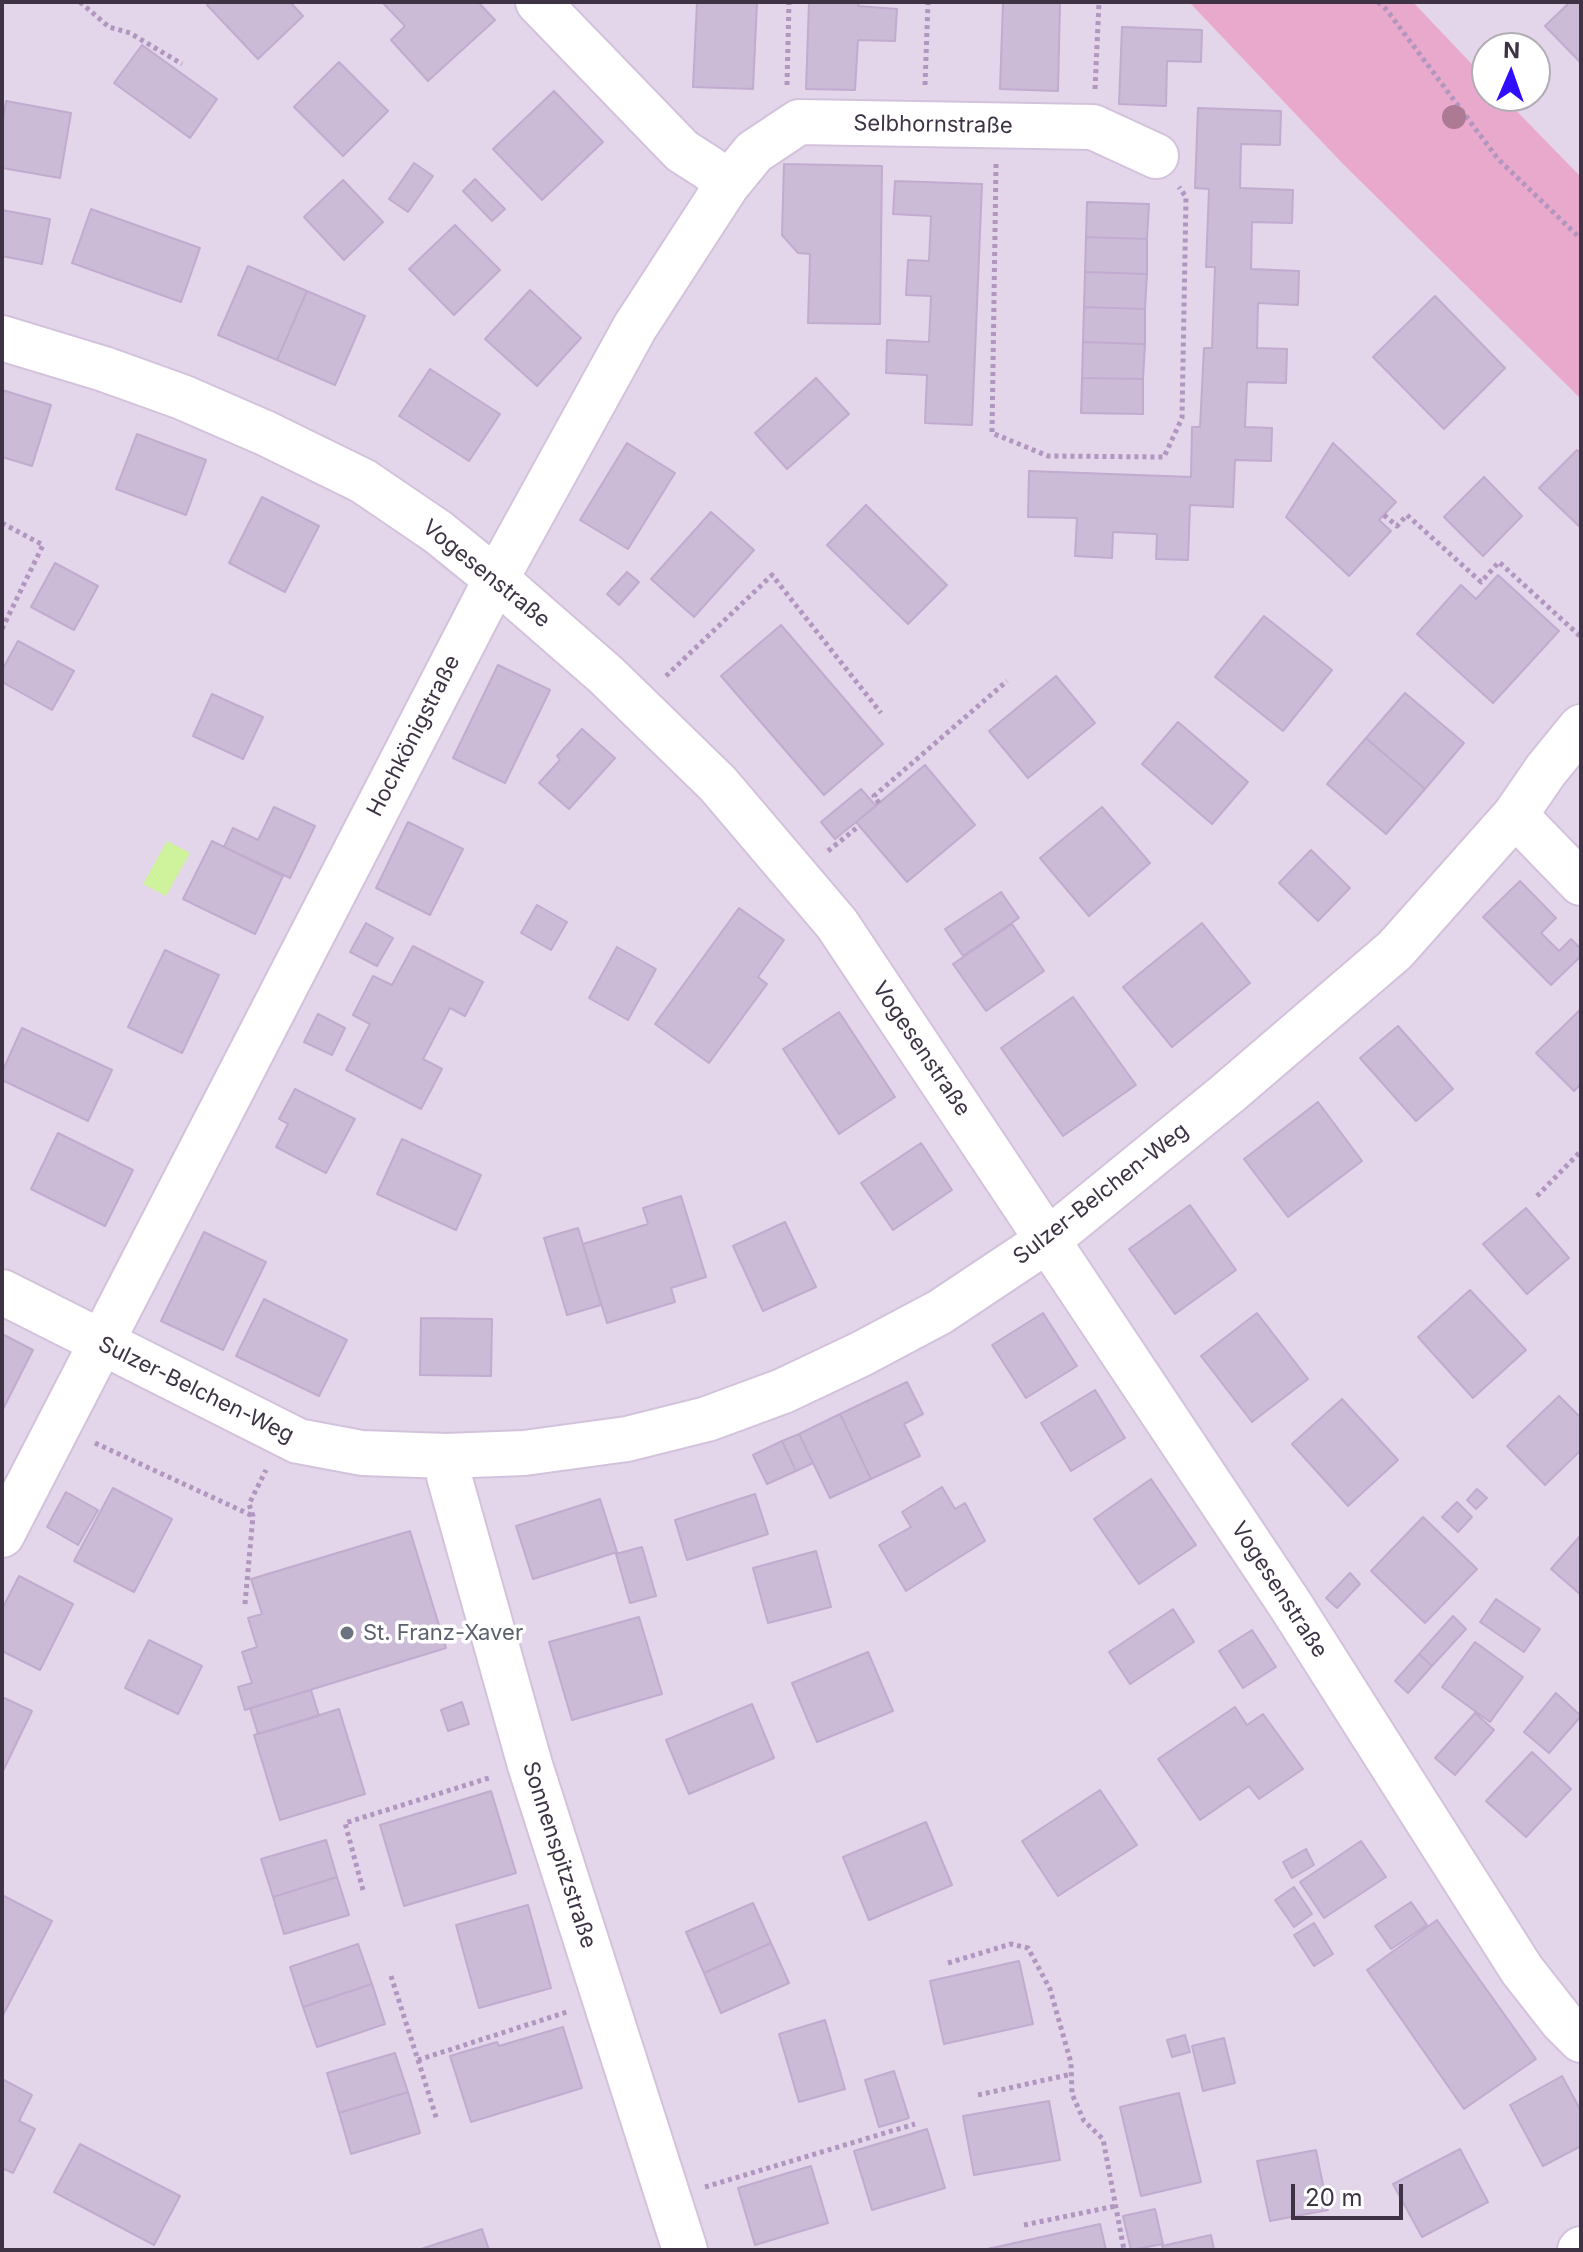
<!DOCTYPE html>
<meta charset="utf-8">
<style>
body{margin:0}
#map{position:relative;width:1583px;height:2252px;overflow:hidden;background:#ede3f2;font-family:Inter,sans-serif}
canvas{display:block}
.frame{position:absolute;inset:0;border:4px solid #3d3344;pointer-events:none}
.north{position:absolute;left:1471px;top:32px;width:80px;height:80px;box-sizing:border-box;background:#fff;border:2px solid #b1adb4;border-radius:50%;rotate:2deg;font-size:22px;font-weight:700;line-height:32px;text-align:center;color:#3d3344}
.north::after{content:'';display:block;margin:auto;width:28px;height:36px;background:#300dff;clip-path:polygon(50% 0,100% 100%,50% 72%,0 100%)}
.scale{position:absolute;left:1291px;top:2184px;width:112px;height:36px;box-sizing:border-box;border:4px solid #3d3344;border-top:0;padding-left:10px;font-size:24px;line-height:28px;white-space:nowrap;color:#3d3344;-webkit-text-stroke:6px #fff;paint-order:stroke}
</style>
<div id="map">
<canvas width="1583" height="2252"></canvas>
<div class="frame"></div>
<div class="north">N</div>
<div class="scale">20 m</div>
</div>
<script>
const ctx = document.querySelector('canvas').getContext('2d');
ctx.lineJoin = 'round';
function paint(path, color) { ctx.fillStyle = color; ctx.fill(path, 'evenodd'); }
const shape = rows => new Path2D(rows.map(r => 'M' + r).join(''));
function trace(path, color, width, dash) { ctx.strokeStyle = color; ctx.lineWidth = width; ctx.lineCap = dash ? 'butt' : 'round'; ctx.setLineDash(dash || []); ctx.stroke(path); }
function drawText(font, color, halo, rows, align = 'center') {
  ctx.font = font + ' Inter,sans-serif'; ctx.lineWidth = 7; ctx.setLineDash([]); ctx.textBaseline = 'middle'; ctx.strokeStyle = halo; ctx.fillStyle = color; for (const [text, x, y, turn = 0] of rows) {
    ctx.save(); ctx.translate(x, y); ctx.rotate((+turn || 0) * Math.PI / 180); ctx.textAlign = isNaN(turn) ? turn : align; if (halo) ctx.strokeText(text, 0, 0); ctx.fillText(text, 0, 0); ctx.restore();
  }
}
paint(shape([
 [2,2,1189,2,1342,163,1581,399,1581,2250,2,2250],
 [1413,2,1581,2,1581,177,1502,96,1535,96,1535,48,1487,48,1487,80]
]), '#e3d5ea');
paint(shape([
 [1189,2,1413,2,1487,80,1487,96,1502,96,1581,177,1581,399,1342,163]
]), '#e8a9cc');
paint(shape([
 [167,841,190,853,166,896,143,884]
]), '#cff29c');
const building = shape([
 [210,2,290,2,303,16,258,59,207,5,210,2],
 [382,2,478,2,495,20,428,81,391,40,405,26,382,2],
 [697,2,757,2,753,89,693,87,697,2],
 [809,2,859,2,858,6,897,9,895,41,858,40,855,90,806,89,809,2],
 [1003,2,1060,2,1058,91,1000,89,1003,2],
 [1570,2,1581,2,1581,63,1545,26,1570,2],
 [1122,27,1202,30,1201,62,1167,61,1166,106,1119,104,1122,27],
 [142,45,217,99,190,138,114,83,142,45],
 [339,62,388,111,343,156,294,107,339,62],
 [554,91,603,142,542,200,493,149,554,91],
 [6,101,71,113,60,178,2,168,2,125,6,101],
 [1198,108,1281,111,1280,145,1241,144,1240,188,1293,190,1292,223,1252,222,1251,269,1299,271,1298,305,1258,303,1257,348,1287,349,1286,383,1247,382,1245,427,1272,428,1271,461,1235,460,1233,507,1190,505,1188,560,1156,559,1157,534,1113,532,1112,558,1075,556,1077,518,1028,517,1029,471,1191,477,1192,427,1200,427,1204,348,1212,348,1215,267,1206,267,1209,189,1195,188,1198,108],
 [414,163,433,176,408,212,389,199,414,163],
 [784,164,882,166,880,324,808,323,810,254,798,253,782,235,784,164],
 [475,179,505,209,492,221,463,191,475,179],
 [343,180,383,222,344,260,304,217,343,180],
 [895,181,982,184,972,425,925,423,927,375,886,373,887,340,929,342,931,296,906,295,908,260,929,261,931,216,893,214,895,181],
 [1087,202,1149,204,1147,239,1086,237,1087,202],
 [91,209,200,248,181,302,72,263,91,209],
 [2,210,50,219,42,264,2,256,2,210],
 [455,225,500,270,454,315,409,269,455,225],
 [1086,237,1147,239,1147,274,1085,272,1086,237],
 [248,266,307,291,277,360,218,335,248,266],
 [1085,272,1147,274,1145,309,1084,307,1085,272],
 [530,290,581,338,537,386,485,339,530,290],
 [307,291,365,316,335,385,277,360,307,291],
 [1435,296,1505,368,1444,429,1373,357,1435,296],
 [1084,307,1145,309,1145,344,1083,342,1084,307],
 [1083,342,1145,344,1143,379,1082,378,1083,342],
 [430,369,500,414,469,461,399,416,430,369],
 [816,378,849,414,787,469,755,433,816,378],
 [1082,378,1143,379,1143,414,1081,413,1082,378],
 [2,390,51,405,32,466,2,457,2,390],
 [137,434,206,460,186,515,116,489,137,434],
 [627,443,675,473,628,549,580,520,627,443],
 [1333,443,1396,502,1379,520,1391,531,1349,576,1286,517,1333,443],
 [1577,450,1581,454,1581,528,1539,488,1577,450],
 [1484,477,1522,516,1483,556,1444,517,1484,477],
 [262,497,319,526,285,592,229,563,262,497],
 [866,505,947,585,908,624,827,545,866,505],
 [711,512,754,550,694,617,651,579,711,512],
 [55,563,98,586,74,630,31,607,55,563],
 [627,572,639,582,619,605,607,594,627,572],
 [1498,575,1559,631,1493,703,1417,634,1461,585,1476,599,1498,575],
 [1264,616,1332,670,1283,731,1215,677,1264,616],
 [781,625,883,744,824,795,721,676,781,625],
 [18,641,74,671,52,710,2,682,2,670,18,641],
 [498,665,550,690,505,783,453,758,498,665],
 [1056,676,1095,723,1028,778,989,731,1056,676],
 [1405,693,1464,743,1425,789,1366,738,1405,693],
 [212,694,263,717,243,759,193,736,212,694],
 [1178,722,1248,782,1212,824,1142,764,1178,722],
 [582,729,615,758,569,809,539,783,560,760,557,756,582,729],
 [1366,738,1425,789,1386,834,1327,784,1366,738],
 [925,765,975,825,907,882,856,822,925,765],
 [861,789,876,806,835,839,821,822,861,789],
 [274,807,315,826,290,878,224,847,233,828,258,840,274,807],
 [1102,807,1150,863,1089,916,1040,858,1102,807],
 [408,822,463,849,430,915,376,888,408,822],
 [212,841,283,876,255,934,183,899,212,841],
 [1311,850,1350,888,1318,921,1279,883,1311,850],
 [1520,881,1556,918,1541,933,1559,951,1571,939,1581,949,1581,956,1551,985,1483,917,1520,881],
 [1001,892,1019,918,963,956,945,929,1001,892],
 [537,905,567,922,551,950,521,933,537,905],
 [739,908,784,940,758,977,767,984,709,1063,655,1024,739,908],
 [366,923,393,938,377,966,350,952,366,923],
 [1202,923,1250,983,1172,1047,1123,987,1202,923],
 [1012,924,1044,971,986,1011,953,964,1012,924],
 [413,946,483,982,465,1016,450,1008,423,1059,442,1069,421,1109,346,1070,370,1024,353,1015,373,976,392,985,413,946],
 [617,947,656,969,628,1020,589,998,617,947],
 [165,950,219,975,182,1053,128,1027,165,950],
 [1073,997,1136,1085,1063,1136,1001,1048,1073,997],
 [1580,1010,1581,1084,1574,1091,1536,1053,1580,1010],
 [839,1012,895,1097,839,1134,783,1049,839,1012],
 [318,1014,345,1028,332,1055,304,1042,318,1014],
 [1398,1026,1453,1089,1416,1121,1360,1058,1398,1026],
 [22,1028,112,1070,88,1121,2,1080,2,1072,22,1028],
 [295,1089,355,1119,326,1173,276,1147,288,1124,279,1119,295,1089],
 [1318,1102,1362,1161,1288,1217,1244,1159,1318,1102],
 [58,1133,133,1170,105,1226,31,1189,58,1133],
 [402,1139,481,1175,456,1230,377,1194,402,1139],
 [921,1143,952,1190,893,1230,861,1183,921,1143],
 [681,1196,706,1277,671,1288,675,1302,607,1323,583,1244,648,1224,643,1208,681,1196],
 [1190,1205,1236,1270,1175,1314,1129,1249,1190,1205],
 [1526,1208,1569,1258,1527,1294,1483,1244,1526,1208],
 [785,1222,816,1287,763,1311,733,1246,785,1222],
 [578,1228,601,1305,567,1315,544,1238,578,1228],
 [204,1232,266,1262,223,1350,161,1321,204,1232],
 [1470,1290,1526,1350,1473,1398,1418,1337,1470,1290],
 [264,1299,347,1340,319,1396,236,1356,264,1299],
 [1043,1313,1077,1366,1026,1398,992,1345,1043,1313],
 [1257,1313,1308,1379,1252,1422,1201,1356,1257,1313],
 [421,1318,492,1319,491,1376,420,1375,421,1318],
 [2,1334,33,1350,2,1411,2,1334],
 [907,1382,923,1414,904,1424,920,1456,871,1479,840,1414,907,1382],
 [1095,1390,1125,1438,1071,1471,1041,1423,1095,1390],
 [1559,1396,1581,1418,1581,1450,1545,1485,1507,1446,1559,1396],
 [1342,1399,1398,1460,1348,1506,1292,1444,1342,1399],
 [840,1414,871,1479,830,1498,799,1434,840,1414],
 [799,1434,813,1463,796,1471,782,1441,799,1434],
 [782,1441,796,1471,767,1484,753,1455,782,1441],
 [1151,1479,1196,1545,1139,1584,1094,1519,1151,1479],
 [942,1487,955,1509,965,1503,985,1541,906,1591,879,1545,911,1527,902,1512,942,1487],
 [113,1488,172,1519,134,1592,74,1561,113,1488],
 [1477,1489,1487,1498,1476,1509,1467,1500,1477,1489],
 [66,1492,98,1510,78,1545,47,1527,66,1492],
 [755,1494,768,1534,687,1560,675,1520,755,1494],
 [600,1499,617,1552,533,1579,516,1526,600,1499],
 [1457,1502,1472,1517,1458,1532,1442,1517,1457,1502],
 [1423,1517,1477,1569,1425,1623,1371,1571,1423,1517],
 [410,1531,446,1648,245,1710,238,1687,252,1683,242,1652,257,1647,248,1618,262,1614,251,1579,410,1531],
 [1581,1535,1581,1595,1551,1569,1581,1535],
 [642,1547,656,1596,630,1603,616,1554,642,1547],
 [816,1551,831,1607,768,1623,753,1568,816,1551],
 [1350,1573,1360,1584,1337,1608,1326,1598,1350,1573],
 [19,1576,73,1604,40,1670,2,1651,2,1609,19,1576],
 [1496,1599,1540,1629,1524,1652,1480,1622,1496,1599],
 [1173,1609,1194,1642,1130,1684,1109,1652,1173,1609],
 [1453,1616,1466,1629,1432,1666,1419,1654,1453,1616],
 [639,1617,662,1694,572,1720,549,1642,639,1617],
 [1252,1630,1276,1667,1243,1688,1219,1651,1252,1630],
 [149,1640,202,1666,178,1714,125,1688,149,1640],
 [1475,1642,1523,1677,1490,1722,1442,1687,1475,1642],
 [868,1652,893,1711,817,1742,792,1683,868,1652],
 [1419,1654,1432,1666,1408,1693,1395,1681,1419,1654],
 [311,1690,319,1716,258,1734,250,1708,311,1690],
 [1556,1693,1581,1716,1549,1753,1524,1732,1556,1693],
 [2,1697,32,1711,2,1773,2,1697],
 [462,1702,469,1724,448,1731,441,1710,462,1702],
 [752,1704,774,1758,689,1794,666,1740,752,1704],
 [1235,1707,1247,1725,1263,1714,1303,1769,1259,1799,1249,1786,1200,1820,1158,1759,1235,1707],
 [339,1709,365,1794,280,1820,254,1735,339,1709],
 [1475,1713,1494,1730,1455,1775,1435,1758,1475,1713],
 [1532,1752,1571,1789,1526,1837,1486,1801,1532,1752],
 [1100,1790,1137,1845,1058,1896,1022,1841,1100,1790],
 [491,1791,516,1873,404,1906,380,1825,491,1791],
 [926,1822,952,1885,869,1920,843,1857,926,1822],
 [326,1840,337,1877,273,1897,261,1859,326,1840],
 [1361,1841,1386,1877,1324,1918,1300,1882,1361,1841],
 [1306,1849,1314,1865,1292,1878,1283,1862,1306,1849],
 [337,1877,349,1915,284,1934,273,1897,337,1877],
 [1294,1887,1312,1914,1294,1927,1275,1900,1294,1887],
 [2,1895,52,1921,2,2017,2,1895],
 [1411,1902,1427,1925,1391,1949,1375,1926,1411,1902],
 [753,1903,771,1943,704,1973,686,1932,753,1903],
 [528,1905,551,1988,479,2008,456,1925,528,1905],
 [1437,1920,1536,2059,1464,2109,1367,1970,1437,1920],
 [1314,1923,1333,1954,1314,1966,1294,1935,1314,1923],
 [771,1943,789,1983,721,2013,704,1973,771,1943],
 [358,1944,372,1984,303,2007,290,1967,358,1944],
 [1019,1961,1033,2024,944,2044,930,1981,1019,1961],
 [372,1984,385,2024,317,2047,303,2007,372,1984],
 [825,2020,845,2089,799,2102,779,2034,825,2020],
 [563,2027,582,2088,471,2122,450,2056,497,2042,499,2046,563,2027],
 [1185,2035,1190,2052,1172,2057,1167,2040,1185,2035],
 [1224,2038,1235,2083,1203,2091,1192,2046,1224,2038],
 [395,2053,408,2092,339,2113,327,2073,395,2053],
 [894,2071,909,2118,879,2127,865,2080,894,2071],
 [1562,2076,1581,2111,1581,2146,1543,2166,1510,2105,1562,2076],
 [2,2079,32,2095,19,2121,35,2129,13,2173,2,2168,2,2079],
 [408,2092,420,2133,351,2154,339,2113,408,2092],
 [1179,2093,1201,2182,1141,2196,1120,2107,1179,2093],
 [1049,2101,1060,2160,974,2175,963,2116,1049,2101],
 [927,2129,945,2188,872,2210,854,2151,927,2129],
 [80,2144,180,2196,154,2245,54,2192,80,2144],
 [1460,2149,1488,2202,1422,2237,1393,2184,1460,2149],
 [1316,2150,1328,2210,1270,2221,1257,2161,1316,2150],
 [811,2166,828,2223,755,2245,738,2188,811,2166],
 [1155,2209,1163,2244,1131,2250,1123,2216,1155,2209],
 [1100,2224,1106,2250,983,2250,1100,2224],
 [482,2229,489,2250,418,2250,482,2229],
 [1211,2235,1214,2250,1163,2250,1162,2246,1211,2235]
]);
paint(building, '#ccbbd7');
trace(building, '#c1abcf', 2);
const minor = shape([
 [727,185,754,152,799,122,1093,127,1156,156],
 [2,338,104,369,182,397,265,433,363,481,438,532,496,579,606,675,718,784,837,924,1291,1606,1522,1970,1562,2021,1581,2040],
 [1515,815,1581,883],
 [2,1292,298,1441,362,1453,446,1456,524,1453,627,1439,707,1419,783,1391,861,1354,940,1312,1048,1240,1227,1094,1395,950,1515,815,1546,770,1581,727],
 [446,1456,449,1476,530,1765,685,2250],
 [2,1535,496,579,635,327,727,185,710,169,682,151,538,2],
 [1580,2250,1581,2249]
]);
trace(minor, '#d3c2db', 48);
trace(shape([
 [80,2,109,27,130,33,182,64],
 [1378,2,1386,9,1498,159,1581,239],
 [787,85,789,2],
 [925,85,928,2],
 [1095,89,1099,2],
 [996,164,992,433,1048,456,1164,457,1182,418,1186,197,1179,187],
 [1384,515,1397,526,1407,515,1481,582,1499,562,1581,637],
 [2,523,43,545,2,629],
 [666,676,772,575,881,713],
 [879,803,874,796,1007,681],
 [828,851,859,826],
 [1537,1196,1581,1151],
 [95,1443,253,1516],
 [245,1604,253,1516,249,1504,266,1470],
 [363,1890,345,1823,492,1777],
 [948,1963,1011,1944,1028,1948,1050,1989,1071,2063,1072,2094,1084,2121,1103,2139,1124,2250],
 [391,1976,418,2060,567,2012],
 [418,2060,437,2120],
 [978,2095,1072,2074],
 [705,2187,915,2124],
 [1024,2225,1116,2206]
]), '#b196c0', 5, [4, 4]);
trace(minor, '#fff', 44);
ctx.fillStyle = '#ac7a92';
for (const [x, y] of [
 [1454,117]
]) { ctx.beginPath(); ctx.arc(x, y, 12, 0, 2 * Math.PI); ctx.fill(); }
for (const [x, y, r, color] of [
 [347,1633,8,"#6b7280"]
]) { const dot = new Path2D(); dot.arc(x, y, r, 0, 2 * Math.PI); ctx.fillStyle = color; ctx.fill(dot); trace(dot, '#fff', 3); }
drawText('22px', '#3d3344', '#fff', [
 ["Selbhornstraße",933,125,1],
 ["Vogesenstraße",486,574,39],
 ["Hochkönigstraße",414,736,-63],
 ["Vogesenstraße",921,1049,56],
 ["Sulzer-Belchen-Weg",1101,1194,-38],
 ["Sulzer-Belchen-Weg",196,1390,26],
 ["Vogesenstraße",1279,1590,57],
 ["Sonnenspitzstraße",559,1855,72]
]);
drawText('22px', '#5b616d', '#fff', [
 ["St. Franz-Xaver",363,1633]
], 'left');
</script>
